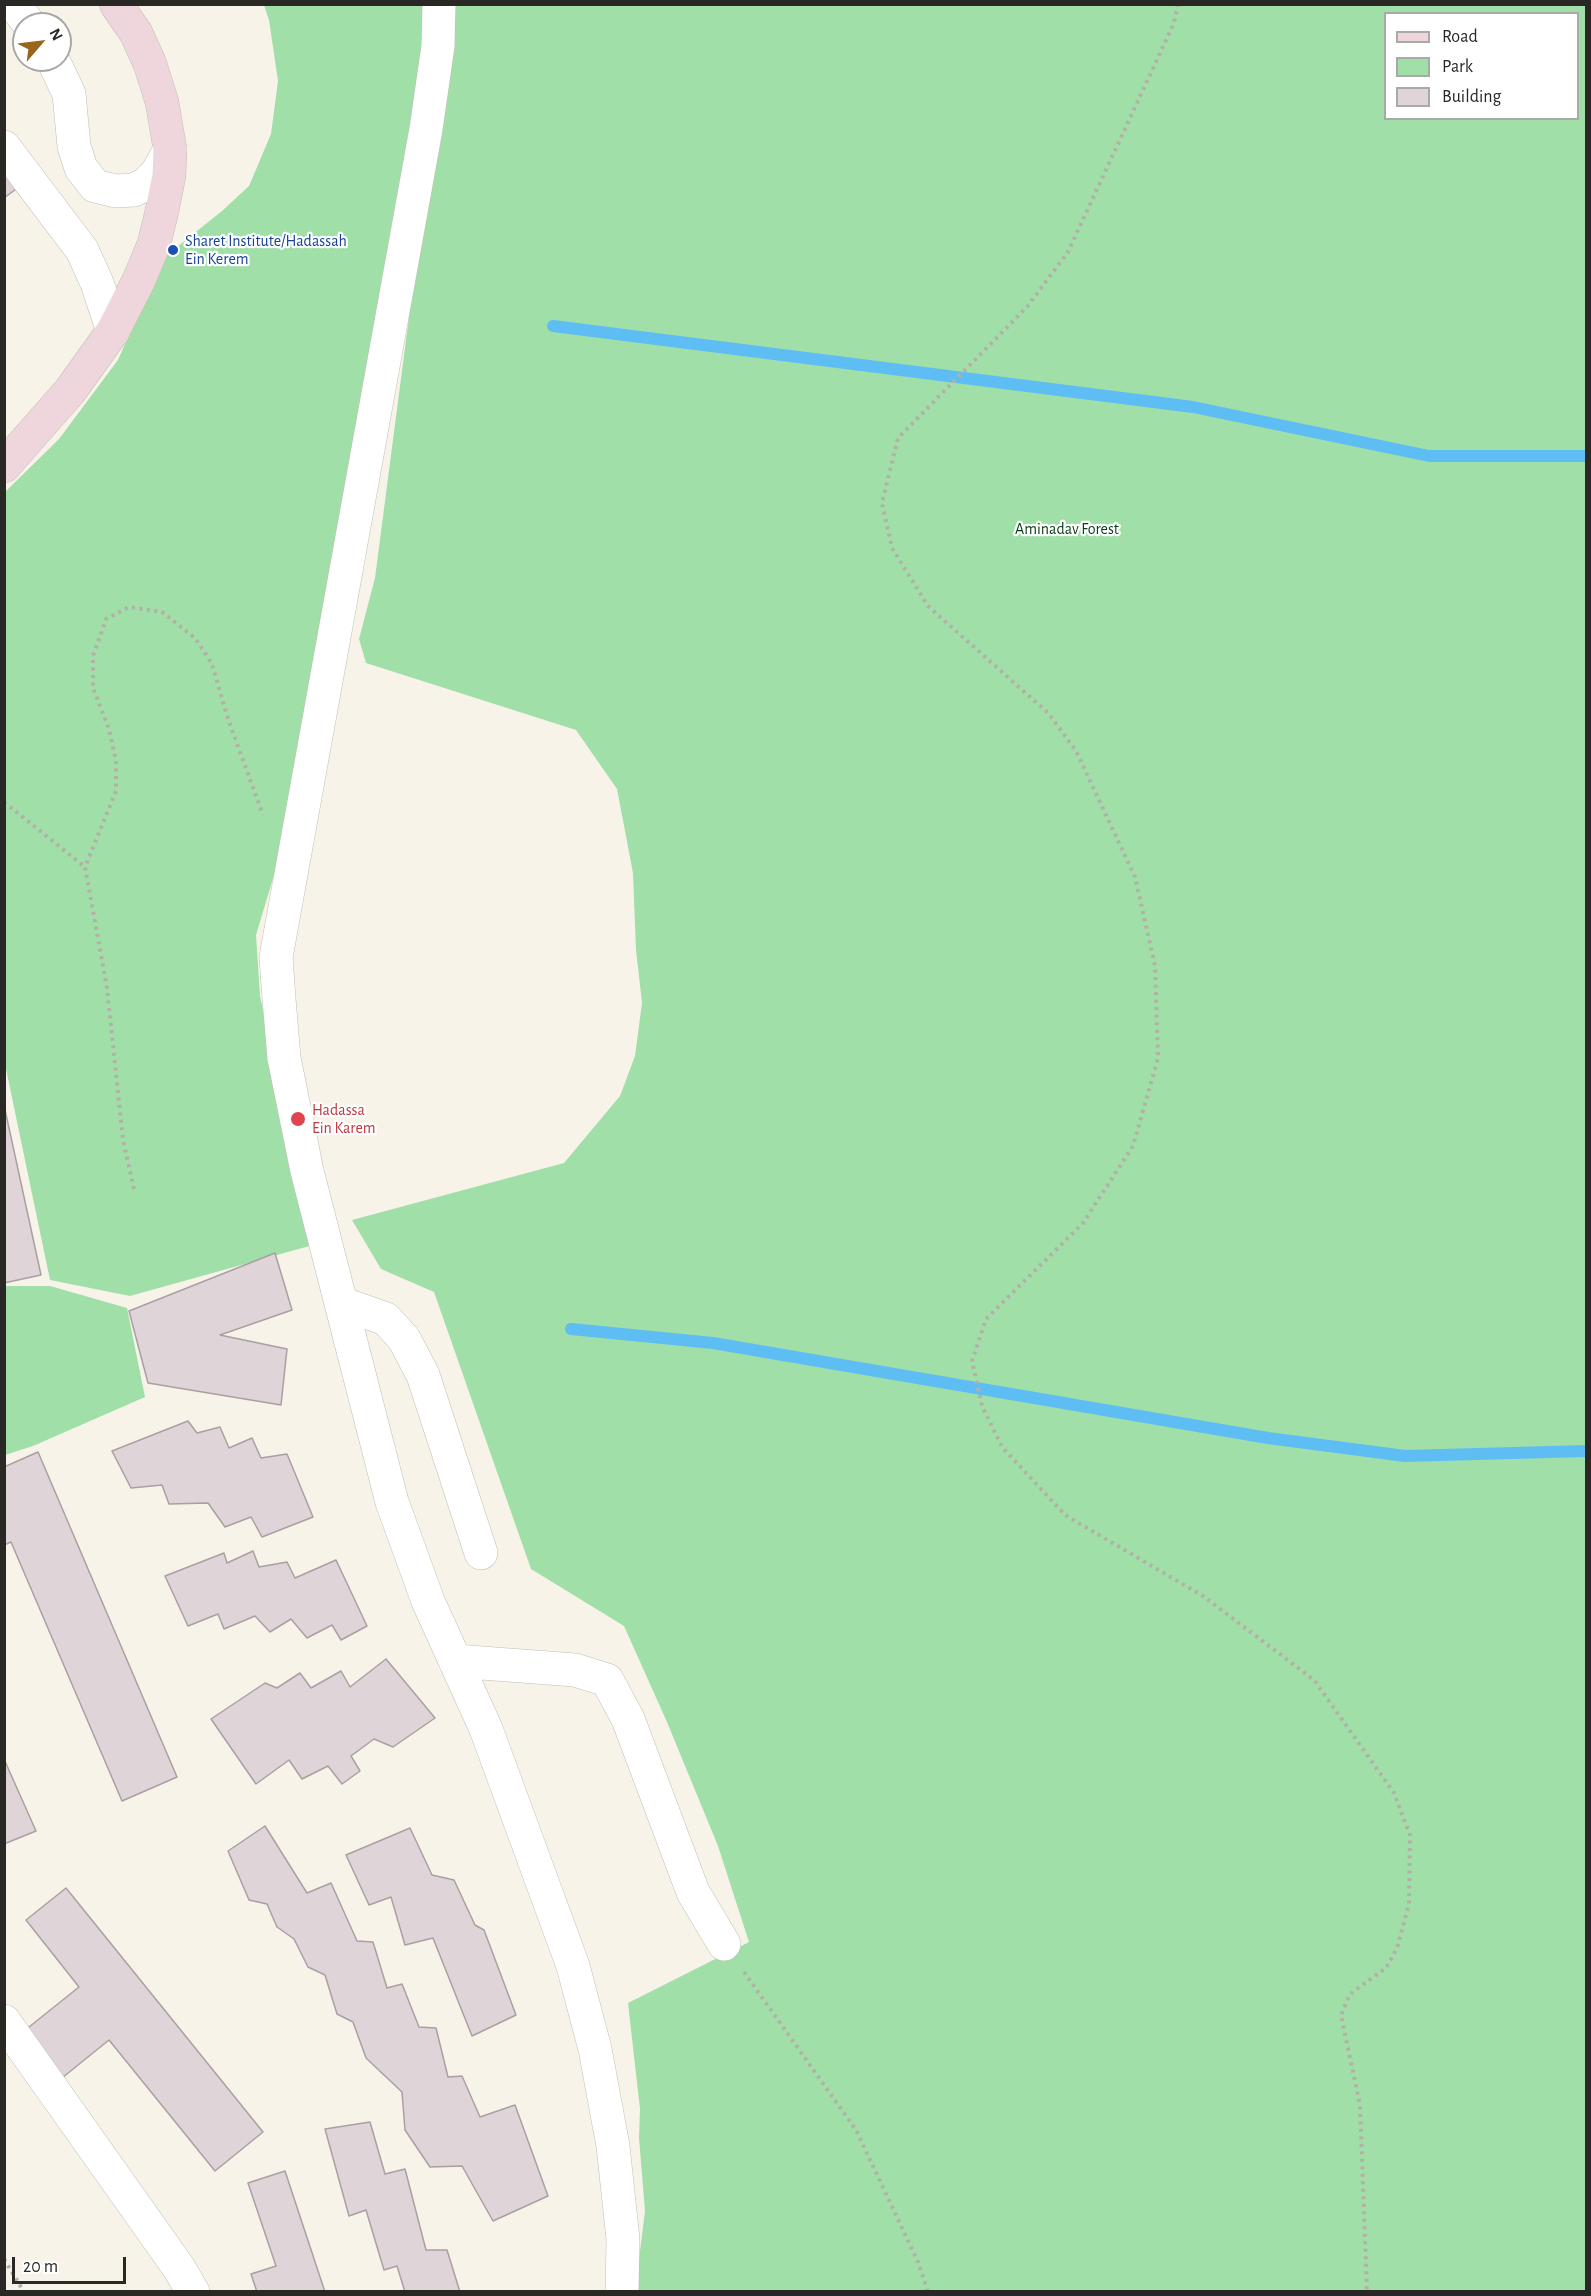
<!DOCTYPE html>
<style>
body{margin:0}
#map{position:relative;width:1591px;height:2296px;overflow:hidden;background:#f7f3e9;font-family:"Alegreya Sans",sans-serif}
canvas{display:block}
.frame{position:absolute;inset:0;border:6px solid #292824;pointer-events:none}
.legend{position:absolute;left:1384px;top:12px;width:195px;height:108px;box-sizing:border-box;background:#fff;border:2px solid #a9a9a7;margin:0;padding:8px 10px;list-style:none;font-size:18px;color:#292824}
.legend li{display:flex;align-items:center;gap:12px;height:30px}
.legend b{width:30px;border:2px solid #a9a9a7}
.north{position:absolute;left:12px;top:12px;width:60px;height:60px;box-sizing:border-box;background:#fff;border:2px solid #a9a9a7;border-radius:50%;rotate:62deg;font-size:16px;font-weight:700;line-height:24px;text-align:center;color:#292824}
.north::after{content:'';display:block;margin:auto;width:21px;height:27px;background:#99651b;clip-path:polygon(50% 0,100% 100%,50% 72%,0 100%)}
.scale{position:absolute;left:12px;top:2257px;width:114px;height:27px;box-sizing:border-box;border:3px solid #292824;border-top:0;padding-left:8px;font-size:18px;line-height:21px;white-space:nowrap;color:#292824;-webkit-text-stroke:4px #fff;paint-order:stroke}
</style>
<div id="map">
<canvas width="1591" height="2296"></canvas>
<div class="frame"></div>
<ul class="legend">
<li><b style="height:8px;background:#efd6dc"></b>Road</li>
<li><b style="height:16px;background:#a0dfa8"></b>Park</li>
<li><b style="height:16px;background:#dfd4d8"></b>Building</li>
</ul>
<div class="north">N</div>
<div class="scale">20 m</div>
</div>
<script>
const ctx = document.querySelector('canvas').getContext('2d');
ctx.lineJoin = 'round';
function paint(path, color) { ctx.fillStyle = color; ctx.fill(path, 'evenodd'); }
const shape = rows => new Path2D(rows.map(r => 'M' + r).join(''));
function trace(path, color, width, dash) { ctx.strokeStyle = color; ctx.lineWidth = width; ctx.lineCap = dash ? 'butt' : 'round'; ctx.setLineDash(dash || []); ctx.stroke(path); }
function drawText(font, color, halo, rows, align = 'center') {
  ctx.font = font + ' "Alegreya Sans",sans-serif'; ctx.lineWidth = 4.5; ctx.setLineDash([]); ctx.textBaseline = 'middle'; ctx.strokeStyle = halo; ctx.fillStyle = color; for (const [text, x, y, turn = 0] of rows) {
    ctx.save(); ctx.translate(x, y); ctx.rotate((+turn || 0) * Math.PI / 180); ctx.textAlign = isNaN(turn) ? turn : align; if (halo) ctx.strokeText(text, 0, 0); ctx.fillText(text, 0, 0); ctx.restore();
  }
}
paint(shape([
 [264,5,423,5,428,52,283,845,256,935,260,996,313,1245,130,1296,50,1280,5,1064,4,493,59,439,118,360,162,259,222,211,249,186,271,134,278,81,269,20],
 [455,5,1586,5,1586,2291,635,2291,645,2211,639,2138,640,2109,628,2003,749,1942,718,1846,667,1722,624,1626,531,1569,434,1292,381,1269,352,1220,564,1163,620,1096,635,1056,642,1003,636,950,633,873,617,789,576,730,366,663,359,639,375,578,421,225],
 [1386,14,1578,14,1578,118,1386,118],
 [5,1286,50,1286,127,1308,145,1397,33,1446,5,1455]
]), '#a0dfa8');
trace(shape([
 [553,326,1193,407,1429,456,1586,456],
 [571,1329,713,1343,1268,1438,1405,1456,1586,1451]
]), '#5ebef4', 12);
const building = shape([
 [4,168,19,187,4,198,4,168],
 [4,1105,41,1275,4,1283,4,1105],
 [275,1253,292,1310,220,1335,287,1349,281,1405,148,1383,129,1311,275,1253],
 [188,1421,197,1433,220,1427,229,1448,252,1438,261,1458,287,1454,313,1517,262,1537,251,1517,225,1527,208,1503,169,1504,162,1485,131,1488,112,1451,188,1421],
 [38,1452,177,1777,122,1801,11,1542,4,1545,4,1467,38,1452],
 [253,1551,259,1567,287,1562,295,1578,336,1560,367,1626,341,1640,332,1625,307,1638,291,1619,270,1632,255,1616,224,1629,218,1614,188,1626,165,1576,224,1553,227,1563,253,1551],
 [386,1659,435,1718,393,1747,374,1739,351,1756,360,1771,342,1784,328,1766,302,1779,289,1760,256,1784,211,1719,265,1683,277,1688,300,1673,311,1688,341,1671,350,1687,386,1659],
 [4,1759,36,1831,4,1844,4,1759],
 [265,1826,307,1893,331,1883,357,1941,373,1942,387,1988,402,1984,419,2027,436,2028,448,2077,462,2076,480,2117,515,2105,548,2196,493,2221,462,2166,430,2167,405,2130,402,2092,366,2058,353,2022,337,2014,325,1975,308,1967,294,1939,277,1927,267,1904,249,1900,228,1851,265,1826],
 [410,1828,432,1875,454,1880,475,1925,484,1930,516,2015,472,2036,433,1938,405,1945,391,1897,369,1905,346,1855,410,1828],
 [66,1888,263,2132,215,2171,109,2040,57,2082,19,2035,79,1987,26,1920,66,1888],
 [370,2122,385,2174,405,2169,426,2250,447,2250,460,2292,405,2292,397,2266,384,2270,366,2210,349,2216,325,2129,370,2122],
 [285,2171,325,2292,257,2292,251,2274,276,2266,248,2183,285,2171]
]);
paint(building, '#dfd4d8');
trace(building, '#aa9fa3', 1.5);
const street = shape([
 [14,4,29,24],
 [439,4,438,46,426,129,276,957,279,999,284,1058,307,1171,392,1502,428,1601,486,1729,573,1966,582,2000,595,2049,613,2146,623,2239,622,2292],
 [53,60,69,94,74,146,81,168,95,186,116,191,134,190,146,184,157,173,170,149],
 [4,147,82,250,97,283,113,331],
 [341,1303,386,1319,404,1339,423,1375,481,1553],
 [455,1661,575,1670,607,1680,628,1719,693,1892,724,1944],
 [4,2021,179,2268,193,2292]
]);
const secondary = shape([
 [4,466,70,391,113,331,138,282,154,244,162,211,169,176,170,149,162,102,150,64,136,33,116,4]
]);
trace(street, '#c2beb4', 34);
trace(secondary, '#c2beb4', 34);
trace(shape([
 [1178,4,1174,23,1068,252,1027,307,898,438,882,503,892,548,928,606,1049,714,1076,751,1135,877,1155,966,1158,1058,1133,1146,1083,1223,986,1319,972,1361,982,1406,1002,1447,1065,1515,1203,1596,1314,1680,1394,1793,1410,1835,1409,1904,1397,1948,1386,1968,1350,1994,1341,2015,1360,2105,1367,2292],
 [4,802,85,867],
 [134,1189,123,1140,107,988,85,867,116,791,116,761,109,729,93,688,93,656,106,619,129,607,162,612,195,638,212,664,228,719,263,815],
 [744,1972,856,2130,918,2262,928,2292],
 [4,2259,24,2292]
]), '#b3b0a8', 4, [3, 4.5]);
trace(street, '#fff', 33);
trace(secondary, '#efd6dc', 33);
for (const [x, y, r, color] of [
 [173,250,6,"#1a4fb4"],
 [298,1119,8,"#e0444e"]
]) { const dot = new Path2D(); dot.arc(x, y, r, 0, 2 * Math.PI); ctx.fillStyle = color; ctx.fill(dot); trace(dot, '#fff', 2); }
drawText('16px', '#164399', '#fff', [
 ["Sharet Institute/Hadassah",185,241],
 ["Ein Kerem",185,259]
], 'left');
drawText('16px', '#063f16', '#fff', [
 ["Aminadav Forest",1067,529]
]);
drawText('16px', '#be3a42', '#fff', [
 ["Hadassa",312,1110],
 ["Ein Karem",312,1128]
], 'left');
</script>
